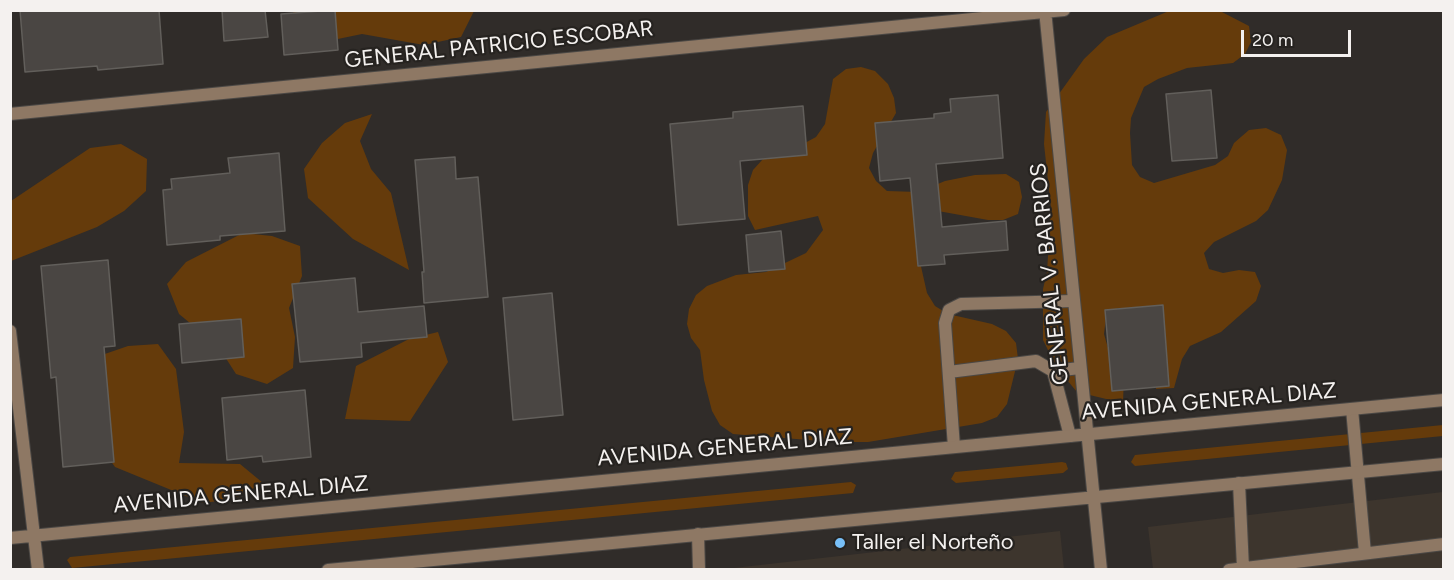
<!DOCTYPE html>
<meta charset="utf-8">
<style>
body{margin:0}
#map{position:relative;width:1454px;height:580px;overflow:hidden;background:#302c29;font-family:Figtree,sans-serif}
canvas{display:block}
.frame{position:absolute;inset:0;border:12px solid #f4f1ef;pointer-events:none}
.scale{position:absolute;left:1241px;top:30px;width:110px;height:27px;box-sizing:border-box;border:3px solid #f4f1ef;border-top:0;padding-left:8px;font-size:18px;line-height:21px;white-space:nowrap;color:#f4f1ef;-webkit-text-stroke:4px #262320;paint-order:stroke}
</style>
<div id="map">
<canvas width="1454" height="580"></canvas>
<div class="frame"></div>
<div class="scale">20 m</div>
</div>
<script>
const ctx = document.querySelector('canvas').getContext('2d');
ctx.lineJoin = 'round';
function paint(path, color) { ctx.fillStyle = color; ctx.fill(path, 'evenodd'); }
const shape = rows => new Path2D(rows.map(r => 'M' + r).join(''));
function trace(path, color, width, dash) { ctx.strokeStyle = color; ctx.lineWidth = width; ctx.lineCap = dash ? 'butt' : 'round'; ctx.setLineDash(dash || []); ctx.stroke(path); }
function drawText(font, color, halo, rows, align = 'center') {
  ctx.font = font + ' Figtree,sans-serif'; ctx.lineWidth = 4.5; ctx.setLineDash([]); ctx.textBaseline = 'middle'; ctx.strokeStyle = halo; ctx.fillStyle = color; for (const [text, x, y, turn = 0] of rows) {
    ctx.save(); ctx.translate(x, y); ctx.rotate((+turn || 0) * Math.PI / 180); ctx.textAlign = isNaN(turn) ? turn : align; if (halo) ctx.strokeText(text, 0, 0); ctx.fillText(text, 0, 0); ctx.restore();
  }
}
paint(shape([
 [1443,492,1443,569,1153,569,1148,527],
 [1060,531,1064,569,725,569]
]), '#3d352d');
paint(shape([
 [293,11,474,11,461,37,424,45,362,34,333,40,300,37],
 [1169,11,1220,11,1249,26,1251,42,1245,54,1233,63,1187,68,1158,79,1144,87,1131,118,1130,133,1132,165,1140,177,1154,183,1215,165,1228,156,1234,143,1249,130,1266,128,1281,135,1287,150,1282,180,1268,210,1256,221,1214,242,1204,253,1209,269,1223,273,1239,270,1255,272,1261,286,1256,301,1221,332,1190,346,1182,359,1174,388,1156,389,1158,372,1148,313,1118,308,1106,318,1104,334,1108,348,1124,374,1123,403,1077,392,1057,368,1043,340,1043,289,1047,272,1051,208,1044,144,1046,112,1084,59,1107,37],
 [861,67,875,71,888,84,894,98,896,113,873,153,869,168,876,181,887,191,918,192,945,181,975,175,1006,174,1019,182,1022,197,1018,214,1003,220,988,220,938,211,920,262,927,293,935,306,948,314,992,324,1006,331,1016,343,1018,359,1007,404,997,417,982,423,868,442,834,442,733,434,720,425,712,411,704,380,700,350,691,338,687,324,689,309,696,295,707,286,736,275,766,272,806,253,823,230,818,216,755,230,748,216,748,185,753,170,763,159,787,145,803,144,816,137,825,124,833,79,846,69],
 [372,114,360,141,371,169,391,193,409,270,353,239,308,198,304,169,322,143,345,123],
 [121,144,147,159,146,191,124,211,97,227,11,261,11,201,90,148],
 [243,233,272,236,300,246,302,276,289,308,295,337,293,368,267,384,236,374,218,346,179,314,167,284,186,262],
 [438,332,448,362,410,421,345,419,356,366,409,339],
 [158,344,176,369,184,432,179,463,240,464,263,483,234,499,203,503,115,467,98,443,99,356,128,346],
 [1443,425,1443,436,1135,466,1131,462,1135,455],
 [1062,462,1066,463,1068,469,1063,473,956,483,951,479,955,472],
 [851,482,856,485,853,493,72,568,67,560,70,557]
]), '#653b0b');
const building = shape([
 [20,10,159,10,163,64,98,70,97,66,25,72,20,10],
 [222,10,265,10,268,37,224,41,222,10],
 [335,10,338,50,284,55,281,14,335,10],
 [1211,90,1217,158,1172,161,1166,94,1211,90],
 [998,95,1003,158,936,164,942,227,1006,221,1008,250,944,255,945,264,918,266,910,178,880,181,875,123,934,118,934,114,951,112,950,99,998,95],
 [803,106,807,155,740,161,745,219,678,225,670,124,733,118,733,112,803,106],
 [279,153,285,231,220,236,220,240,167,245,163,190,172,189,171,179,230,173,228,158,279,153],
 [455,157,456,179,478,177,488,297,424,303,422,272,424,272,415,160,455,157],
 [781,231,785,269,749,272,746,235,781,231],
 [108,260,115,346,104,347,114,462,63,467,56,377,51,378,41,266,108,260],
 [355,278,358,312,424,306,427,337,361,343,362,357,300,362,292,284,355,278],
 [552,293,563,415,513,420,503,298,552,293],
 [1163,305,1169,386,1112,391,1105,310,1163,305],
 [241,319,244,357,182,363,179,324,241,319],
 [305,390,311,457,263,462,262,456,227,460,222,398,305,390]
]);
paint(building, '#4a4643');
trace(building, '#625f5b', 1.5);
const lane = shape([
 [1053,371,1080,368],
 [949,372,1036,361,1053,371,1070,436],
 [1352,409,1365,553],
 [954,447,945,323,949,310,961,304,1073,301],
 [1239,483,1243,568],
 [698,534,699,570],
 [1229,570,1444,544]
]);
const street = shape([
 [1045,10,1101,570],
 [10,114,1064,10],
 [10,331,38,570],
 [10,538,1444,400],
 [328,570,1444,464]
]);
trace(lane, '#4b4845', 14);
trace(street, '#4b4845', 14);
trace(lane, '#8e7864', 12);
trace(street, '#8e7864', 12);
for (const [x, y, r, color] of [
 [840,543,6,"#78bff7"]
]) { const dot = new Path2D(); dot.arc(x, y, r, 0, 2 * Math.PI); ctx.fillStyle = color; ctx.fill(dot); trace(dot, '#262320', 2); }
drawText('22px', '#f4f1ef', '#262320', [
 ["GENERAL PATRICIO ESCOBAR",499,45,-6],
 ["GENERAL V. BARRIOS",1050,274,-96],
 ["AVENIDA GENERAL DIAZ",1209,402,-5],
 ["AVENIDA GENERAL DIAZ",725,448,-5],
 ["AVENIDA GENERAL DIAZ",241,495,-5]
]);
drawText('22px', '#f4f1ef', '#262320', [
 ["Taller el Norteño",852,543]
], 'left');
</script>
